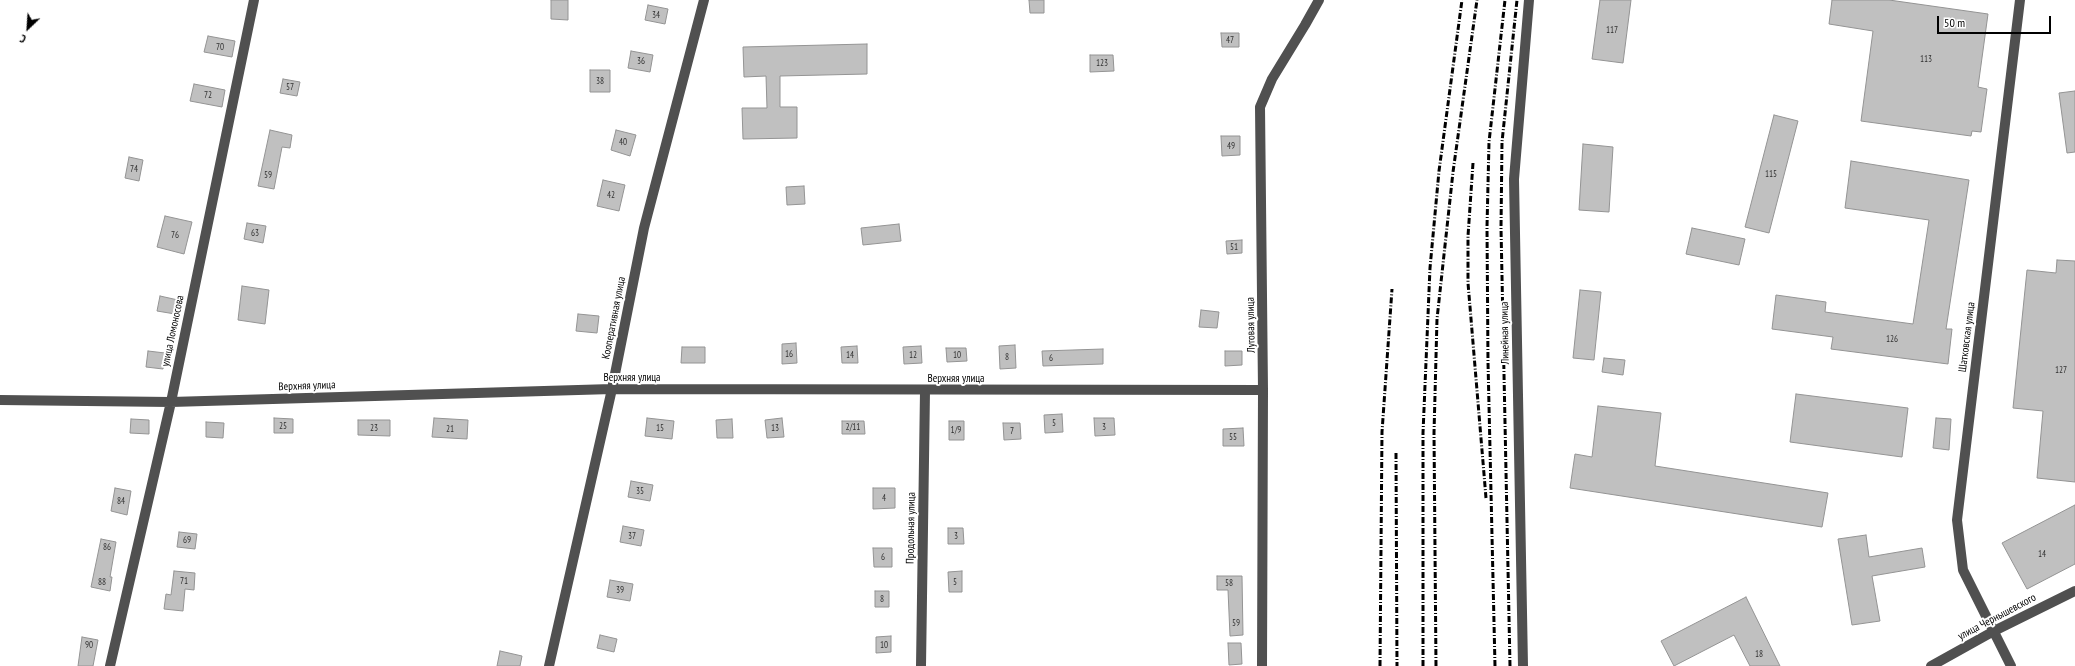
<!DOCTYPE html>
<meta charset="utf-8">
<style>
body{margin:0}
#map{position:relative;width:2075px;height:666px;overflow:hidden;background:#fff;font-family:"PT Sans Narrow",sans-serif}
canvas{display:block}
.north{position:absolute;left:8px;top:8px;width:40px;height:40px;-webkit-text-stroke:3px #fff;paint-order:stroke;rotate:205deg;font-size:11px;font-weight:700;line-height:16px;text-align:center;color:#000}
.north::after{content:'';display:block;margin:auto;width:14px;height:18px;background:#000;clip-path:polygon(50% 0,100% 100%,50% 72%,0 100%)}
.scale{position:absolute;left:1937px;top:16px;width:114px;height:18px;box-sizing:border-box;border:2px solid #000;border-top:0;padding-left:5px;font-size:12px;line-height:14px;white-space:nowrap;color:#000;-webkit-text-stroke:3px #fff;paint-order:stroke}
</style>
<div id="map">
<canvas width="2075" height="666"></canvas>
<div class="north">С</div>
<div class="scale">50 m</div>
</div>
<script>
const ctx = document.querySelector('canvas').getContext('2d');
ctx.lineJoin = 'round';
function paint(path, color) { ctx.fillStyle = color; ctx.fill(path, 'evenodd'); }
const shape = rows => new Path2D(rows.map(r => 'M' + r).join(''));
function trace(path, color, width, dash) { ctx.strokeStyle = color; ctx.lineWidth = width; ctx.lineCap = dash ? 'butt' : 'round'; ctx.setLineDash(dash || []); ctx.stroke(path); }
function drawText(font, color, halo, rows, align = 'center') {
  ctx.font = font + ' "PT Sans Narrow",sans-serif'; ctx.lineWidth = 4; ctx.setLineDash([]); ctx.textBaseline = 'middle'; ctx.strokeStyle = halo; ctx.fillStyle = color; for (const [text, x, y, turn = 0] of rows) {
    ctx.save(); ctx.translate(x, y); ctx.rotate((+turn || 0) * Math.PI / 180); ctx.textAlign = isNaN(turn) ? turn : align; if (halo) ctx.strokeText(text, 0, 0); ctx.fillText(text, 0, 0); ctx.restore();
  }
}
const building = shape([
 [551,0,568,0,568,20,551,19,551,0],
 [1029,0,1044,0,1044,13,1030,13,1029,0],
 [1600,0,1631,0,1623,63,1592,59,1600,0],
 [1832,0,1889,0,1988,14,1978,87,1987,89,1981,132,1972,131,1971,136,1861,121,1873,31,1829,24,1832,0],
 [648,5,668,9,665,24,645,20,648,5],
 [1221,33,1239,33,1239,47,1222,47,1221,33],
 [208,36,235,41,232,57,204,52,208,36],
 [867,44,867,74,780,76,780,107,797,107,797,138,743,139,742,108,767,108,766,76,744,77,743,47,867,44],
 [631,51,653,55,650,72,628,68,631,51],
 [1090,55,1113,55,1114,71,1090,72,1090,55],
 [590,70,610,70,610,92,590,92,590,70],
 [283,79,300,82,297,96,280,93,283,79],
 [194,84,225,90,222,107,190,101,194,84],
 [2075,91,2075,152,2067,153,2059,93,2075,91],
 [1774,115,1798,121,1769,233,1745,227,1774,115],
 [270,130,292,135,290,148,282,147,274,189,258,186,270,130],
 [616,130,636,135,630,156,611,150,616,130],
 [1221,136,1240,136,1240,155,1222,156,1221,136],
 [1583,144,1613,147,1609,212,1579,210,1583,144],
 [129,157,143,160,139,181,125,178,129,157],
 [1851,161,1969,180,1946,329,1952,329,1948,364,1831,349,1833,337,1772,329,1776,295,1826,302,1825,312,1913,324,1929,220,1845,208,1851,161],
 [603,180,625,185,619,211,597,206,603,180],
 [804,186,805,204,787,205,786,187,804,186],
 [165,216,192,222,184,254,157,247,165,216],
 [247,223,266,226,263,243,244,239,247,223],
 [899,224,901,241,863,245,861,228,899,224],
 [1692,228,1745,239,1739,265,1686,254,1692,228],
 [1242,240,1242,253,1227,254,1226,241,1242,240],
 [2057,260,2075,261,2075,482,2037,478,2043,411,2013,408,2027,270,2056,273,2057,260],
 [242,286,269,290,265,324,238,320,242,286],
 [1580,290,1601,292,1594,360,1573,358,1580,290],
 [160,296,178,300,175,314,157,311,160,296],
 [1201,310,1219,312,1217,328,1199,327,1201,310],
 [578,314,599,316,597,333,576,331,578,314],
 [796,343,797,363,782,364,782,344,796,343],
 [1015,345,1016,368,1000,369,999,346,1015,345],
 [857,346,858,363,842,363,841,347,857,346],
 [921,346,922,363,904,364,903,347,921,346],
 [682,347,705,347,705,363,681,363,682,347],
 [946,348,966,348,967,361,947,362,946,348],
 [1103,349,1103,364,1043,366,1042,351,1103,349],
 [148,351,165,353,163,369,146,367,148,351],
 [1225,351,1242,351,1242,365,1225,366,1225,351],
 [1604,358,1625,360,1623,375,1602,372,1604,358],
 [1796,394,1908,408,1902,457,1790,442,1796,394],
 [1598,406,1661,413,1655,466,1828,493,1822,527,1570,488,1575,454,1592,457,1598,406],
 [1062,414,1063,432,1045,433,1044,415,1062,414],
 [274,418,293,419,293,433,274,433,274,418],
 [434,418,468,420,467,439,432,437,434,418],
 [647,418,674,421,672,439,645,436,647,418],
 [782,418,784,437,767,438,765,420,782,418],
 [1094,418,1114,418,1115,435,1095,436,1094,418],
 [1936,418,1951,419,1949,450,1933,448,1936,418],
 [131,419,149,420,149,434,130,433,131,419],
 [732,419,733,438,717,438,716,420,732,419],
 [358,420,390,420,390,436,358,435,358,420],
 [842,421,864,421,865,434,842,434,842,421],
 [949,421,964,421,964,440,949,440,949,421],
 [206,422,224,423,223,438,206,437,206,422],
 [1003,423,1020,423,1021,439,1004,440,1003,423],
 [1243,428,1244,446,1223,446,1223,429,1243,428],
 [631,481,653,485,650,501,628,497,631,481],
 [115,488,131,491,127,515,111,511,115,488],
 [873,488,895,488,895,508,873,509,873,488],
 [2075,505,2075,564,2027,589,2002,543,2075,505],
 [623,526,644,530,641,546,620,542,623,526],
 [948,528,963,528,964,544,948,544,948,528],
 [179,532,197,534,195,549,177,547,179,532],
 [1866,535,1869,557,1922,548,1925,567,1872,576,1880,621,1852,625,1838,539,1866,535],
 [101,539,116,542,110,577,112,577,110,591,91,587,101,539],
 [873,548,892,548,892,567,874,567,873,548],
 [174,571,195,573,194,590,185,589,183,611,164,609,166,594,171,595,174,571],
 [962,571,962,592,949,592,948,572,962,571],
 [1217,576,1242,576,1243,635,1230,636,1228,590,1217,590,1217,576],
 [610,580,633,584,630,601,607,597,610,580],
 [875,591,889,591,889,607,875,607,875,591],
 [1746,597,1780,666,1750,666,1734,635,1674,666,1661,641,1746,597],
 [600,635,617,639,614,652,597,648,600,635],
 [891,636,891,652,876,653,876,637,891,636],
 [82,637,98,640,93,666,78,666,82,637],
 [1228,643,1241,643,1242,664,1229,665,1228,643],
 [500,651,522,656,520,666,497,666,500,651]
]);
paint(building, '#c0c0c0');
trace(building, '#949494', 1);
trace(shape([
 [0,400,171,402,612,389,1263,390],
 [110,666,171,402,254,0],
 [549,666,612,389,644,228,704,0],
 [921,666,925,391],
 [1262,666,1263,390,1260,107,1272,79,1305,25,1319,0],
 [1523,666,1514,179,1529,0],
 [1931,666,1994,631,2075,591],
 [2011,666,1963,570,1957,520,2020,0]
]), '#505050', 10);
trace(shape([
 [1473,163,1468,236,1468,283,1486,498],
 [1396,453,1397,666],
 [1380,666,1382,432,1392,289],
 [1423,666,1423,433,1430,268,1439,171,1462,0],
 [1436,666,1434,433,1437,319,1453,172,1477,0],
 [1495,666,1488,362,1487,227,1489,142,1505,0],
 [1510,666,1501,228,1502,142,1517,0]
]), '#000', 3, [6, 2, 1, 2]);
drawText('9px', '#303030', null, [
 ["34",656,15],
 ["117",1612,30],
 ["47",1230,40],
 ["70",220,47],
 ["113",1926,59],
 ["36",641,61],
 ["123",1102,63],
 ["38",600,81],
 ["57",290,87],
 ["72",208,95],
 ["40",623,142],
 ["49",1231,146],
 ["74",134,169],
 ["115",1771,174],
 ["59",268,175],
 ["42",611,195],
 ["63",255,233],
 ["76",175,235],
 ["51",1234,247],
 ["126",1892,339],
 ["16",789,354],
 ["14",850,355],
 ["12",913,355],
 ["10",957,355],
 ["8",1007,357],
 ["6",1051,358],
 ["127",2061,370],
 ["5",1054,423],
 ["25",283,426],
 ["2/11",853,427],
 ["3",1104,427],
 ["23",374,428],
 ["15",660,428],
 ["13",775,428],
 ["21",450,429],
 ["1/9",956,430],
 ["7",1012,431],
 ["55",1233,437],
 ["35",640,491],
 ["4",884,498],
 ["84",121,501],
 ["37",632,536],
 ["3",956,536],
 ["69",187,540],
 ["86",107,547],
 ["14",2042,554],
 ["6",883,557],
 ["71",184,581],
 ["88",102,582],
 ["5",955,582],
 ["58",1229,583],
 ["39",620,590],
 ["8",882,599],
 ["59",1236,623],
 ["90",89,645],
 ["10",884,645],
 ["18",1759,654]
]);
drawText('11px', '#000', '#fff', [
 ["Кооперативная улица",614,318,-79],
 ["Луговая улица",1251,325,-91],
 ["улица Ломоносова",173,331,-78],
 ["Линейная улица",1505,333,-91],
 ["Шатковская улица",1967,337,-83],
 ["Верхняя улица",632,378],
 ["Верхняя улица",956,379],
 ["Верхняя улица",307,386,-2],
 ["Продольная улица",911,528,-89],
 ["улица Чернышевского",1997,617,-28]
]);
</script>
